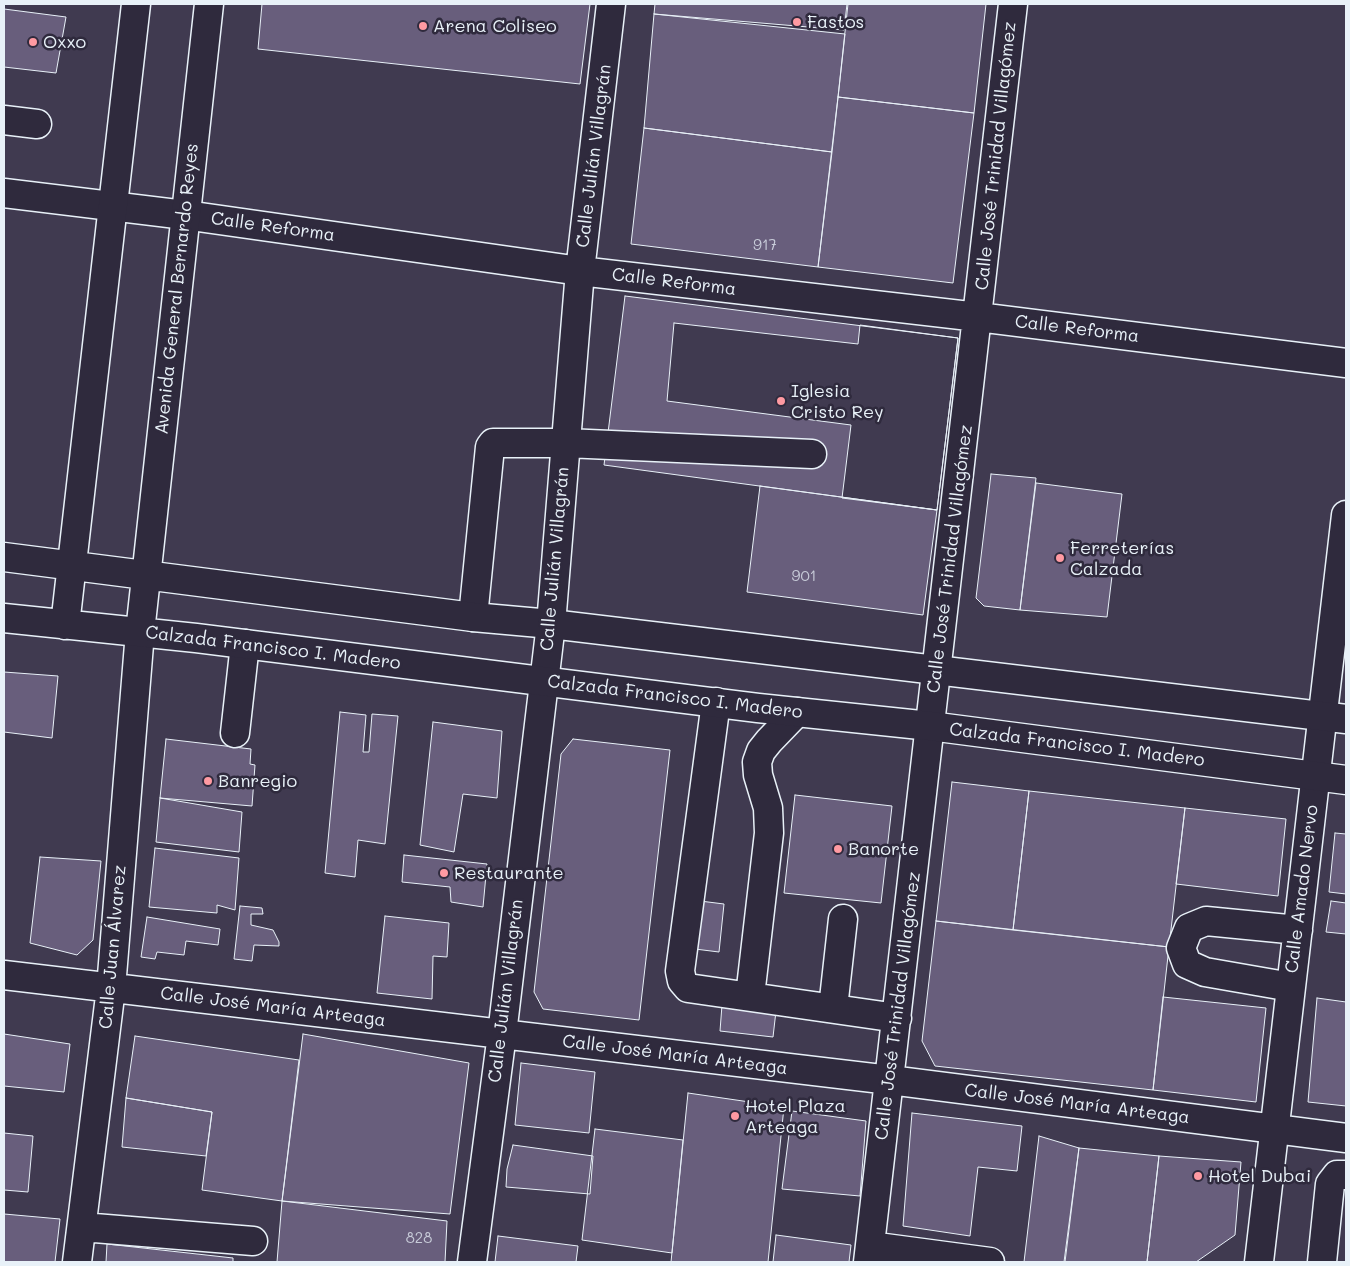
<!DOCTYPE html>
<meta charset="utf-8">
<style>
body{margin:0}
#map{position:relative;width:1350px;height:1266px;overflow:hidden;background:#403a50;font-family:Mali,sans-serif}
canvas{display:block}
.frame{position:absolute;inset:0;border:5px solid #e8f1f8;pointer-events:none}
</style>
<div id="map">
<canvas width="1350" height="1266"></canvas>
<div class="frame"></div>
</div>
<script>
const ctx = document.querySelector('canvas').getContext('2d');
ctx.lineJoin = 'round';
function paint(path, color) { ctx.fillStyle = color; ctx.fill(path, 'evenodd'); }
const shape = rows => new Path2D(rows.map(r => 'M' + r).join(''));
function trace(path, color, width, dash) { ctx.strokeStyle = color; ctx.lineWidth = width; ctx.lineCap = dash ? 'butt' : 'round'; ctx.setLineDash(dash || []); ctx.stroke(path); }
function drawText(font, color, halo, rows, align = 'center') {
  ctx.font = font + ' Mali,sans-serif'; ctx.lineWidth = 5; ctx.setLineDash([]); ctx.textBaseline = 'middle'; ctx.strokeStyle = halo; ctx.fillStyle = color; for (const [text, x, y, turn = 0] of rows) {
    ctx.save(); ctx.translate(x, y); ctx.rotate((+turn || 0) * Math.PI / 180); ctx.textAlign = isNaN(turn) ? turn : align; if (halo) ctx.strokeText(text, 0, 0); ctx.fillText(text, 0, 0); ctx.restore();
  }
}
const building = shape([
 [262,4,590,4,580,84,258,49,262,4],
 [655,4,847,4,844,30,654,14,655,4],
 [848,4,986,4,974,113,838,97,848,4],
 [4,9,66,17,56,73,4,67,4,9],
 [654,14,845,34,832,152,644,128,654,14],
 [838,97,974,113,953,283,818,267,838,97],
 [644,128,832,152,818,267,631,244,644,128],
 [625,296,958,338,937,510,604,465,625,296],
 [674,323,858,344,860,325,958,338,937,510,842,498,851,425,667,401,674,323],
 [991,474,1036,478,1020,610,984,606,976,598,991,474],
 [1036,483,1122,494,1107,617,1020,610,1036,483],
 [760,486,937,510,923,615,747,592,760,486],
 [4,672,58,676,52,738,4,732,4,672],
 [340,712,366,715,363,752,369,752,372,714,398,716,385,844,358,840,355,877,325,873,340,712],
 [433,722,502,731,497,798,463,794,454,852,420,845,433,722],
 [166,739,251,749,250,764,255,765,252,806,160,798,166,739],
 [573,739,670,750,639,1020,543,1009,534,992,561,754,573,739],
 [952,782,1029,791,1013,930,936,921,952,782],
 [1029,791,1185,808,1169,947,1013,930,1029,791],
 [795,795,892,806,881,903,784,893,795,795],
 [160,798,242,812,239,852,156,842,160,798],
 [1185,808,1286,819,1278,896,1176,884,1185,808],
 [1335,833,1346,834,1346,894,1329,892,1335,833],
 [155,848,239,858,235,910,217,905,217,913,149,907,155,848],
 [404,855,487,864,483,907,451,902,450,887,402,882,404,855],
 [40,857,101,861,93,940,77,955,30,943,40,857],
 [700,901,724,904,719,952,695,949,700,901],
 [1331,901,1346,903,1346,934,1326,932,1331,901],
 [240,906,262,908,263,914,251,914,251,925,273,930,279,942,279,946,254,945,252,961,234,959,240,906],
 [385,916,449,923,447,957,433,956,432,999,377,993,385,916],
 [147,917,220,929,218,945,186,941,184,955,157,952,155,959,141,957,147,917],
 [936,921,1169,947,1153,1090,935,1066,922,1041,936,921],
 [1163,997,1266,1008,1256,1102,1153,1090,1163,997],
 [1317,998,1346,1002,1346,1106,1308,1102,1317,998],
 [722,1005,776,1011,773,1037,720,1031,722,1005],
 [4,1034,70,1044,64,1092,4,1086,4,1034],
 [303,1034,469,1063,450,1214,282,1201,303,1034],
 [135,1036,299,1060,282,1201,202,1190,212,1112,126,1098,135,1036],
 [521,1063,595,1072,589,1133,515,1125,521,1063],
 [688,1093,784,1107,768,1262,671,1262,688,1093],
 [126,1098,212,1112,206,1156,122,1147,126,1098],
 [792,1111,866,1121,860,1196,782,1189,792,1111],
 [912,1113,1022,1126,1017,1171,978,1167,970,1236,903,1226,912,1113],
 [595,1129,683,1140,672,1253,582,1240,595,1129],
 [4,1133,33,1136,28,1192,4,1190,4,1133],
 [1039,1136,1079,1148,1064,1262,1024,1262,1039,1136],
 [513,1145,593,1156,590,1194,506,1187,507,1169,513,1145],
 [1079,1148,1159,1156,1147,1262,1065,1262,1079,1148],
 [1159,1156,1241,1162,1235,1235,1196,1262,1147,1262,1159,1156],
 [282,1201,447,1221,445,1262,277,1262,282,1201],
 [4,1214,60,1219,55,1262,4,1262,4,1214],
 [776,1235,851,1245,849,1262,773,1262,776,1235],
 [498,1236,578,1246,576,1262,495,1262,498,1236],
 [107,1244,233,1258,233,1262,106,1262,107,1244]
]);
paint(building, '#685e7c');
trace(building, '#e8f1f8', 1);
const minor = shape([
 [4,120,37,124],
 [4,193,185,215,580,271,978,317,1346,363],
 [473,617,490,447,493,443,566,443,812,454],
 [716,702,680,971,682,981,688,988,897,1018],
 [235,733,245,644],
 [4,975,890,1080,1346,1138],
 [1291,987,1205,972,1187,964,1181,948,1189,928,1206,921,1298,930],
 [750,996,769,833,768,808,758,775,757,762,761,751,769,741,797,712],
 [833,1008,843,919],
 [82,1227,253,1241],
 [870,1246,990,1262],
 [77,1262,111,988,140,632],
 [472,1262,502,1034,551,624,580,271,611,4],
 [868,1262,1013,4],
 [1259,1262,1346,515],
 [1322,1262,1330,1184,1337,1175,1346,1175]
]);
const major = shape([
 [4,557,473,617,551,624,1346,719],
 [4,618,196,638,758,708,930,726,1346,780],
 [65,625,136,4],
 [140,632,209,4]
]);
trace(minor, '#e8f1f8', 31);
trace(major, '#e8f1f8', 31);
trace(minor, '#2f2a3d', 28);
trace(major, '#2f2a3d', 28);
for (const [x, y, r, color] of [
 [797,22,5,"#ff9aa2"],
 [423,26,5,"#ff9aa2"],
 [33,42,5,"#ff9aa2"],
 [781,401,5,"#ff9aa2"],
 [1060,558,5,"#ff9aa2"],
 [208,781,5,"#ff9aa2"],
 [838,849,5,"#ff9aa2"],
 [444,873,5,"#ff9aa2"],
 [735,1116,5,"#ff9aa2"],
 [1198,1176,5,"#ff9aa2"]
]) { const dot = new Path2D(); dot.arc(x, y, r, 0, 2 * Math.PI); ctx.fillStyle = color; ctx.fill(dot); trace(dot, '#2f2a3d', 2); }
drawText('15px', '#c8ccd9', null, [
 ["917",765,245],
 ["901",804,576],
 ["828",419,1238]
]);
drawText('18px', '#e8f1f8', '#2f2a3d', [
 ["Fastos",807,22],
 ["Arena Coliseo",433,26],
 ["Oxxo",43,42],
 ["Iglesia",791,391],
 ["Cristo Rey",791,412],
 ["Ferreterías",1070,548],
 ["Calzada",1070,569],
 ["Banregio",218,781],
 ["Banorte",848,849],
 ["Restaurante",454,873],
 ["Hotel Plaza",745,1106],
 ["Arteaga",745,1127],
 ["Hotel Dubai",1208,1176]
], 'left');
drawText('18px', '#e8f1f8', '#2f2a3d', [
 ["Calle Julián Villagrán",594,156,-83],
 ["Calle José Trinidad Villagómez",996,156,-84],
 ["Calle Reforma",273,227,8],
 ["Calle Reforma",674,282,7],
 ["Avenida General Bernardo Reyes",177,289,-84],
 ["Calle Reforma",1077,329,7],
 ["Calle Julián Villagrán",555,559,-85],
 ["Calle José Trinidad Villagómez",950,559,-83],
 ["Calzada Francisco I. Madero",273,648,7],
 ["Calzada Francisco I. Madero",675,697,7],
 ["Calzada Francisco I. Madero",1077,745,7],
 ["Calle Amado Nervo",1302,889,-83],
 ["Calle Juan Álvarez",113,947,-85],
 ["Calle Julián Villagrán",506,991,-83],
 ["Calle José Trinidad Villagómez",898,1006,-83],
 ["Calle José María Arteaga",273,1007,7],
 ["Calle José María Arteaga",675,1055,7],
 ["Calle José María Arteaga",1077,1104,7]
]);
</script>
